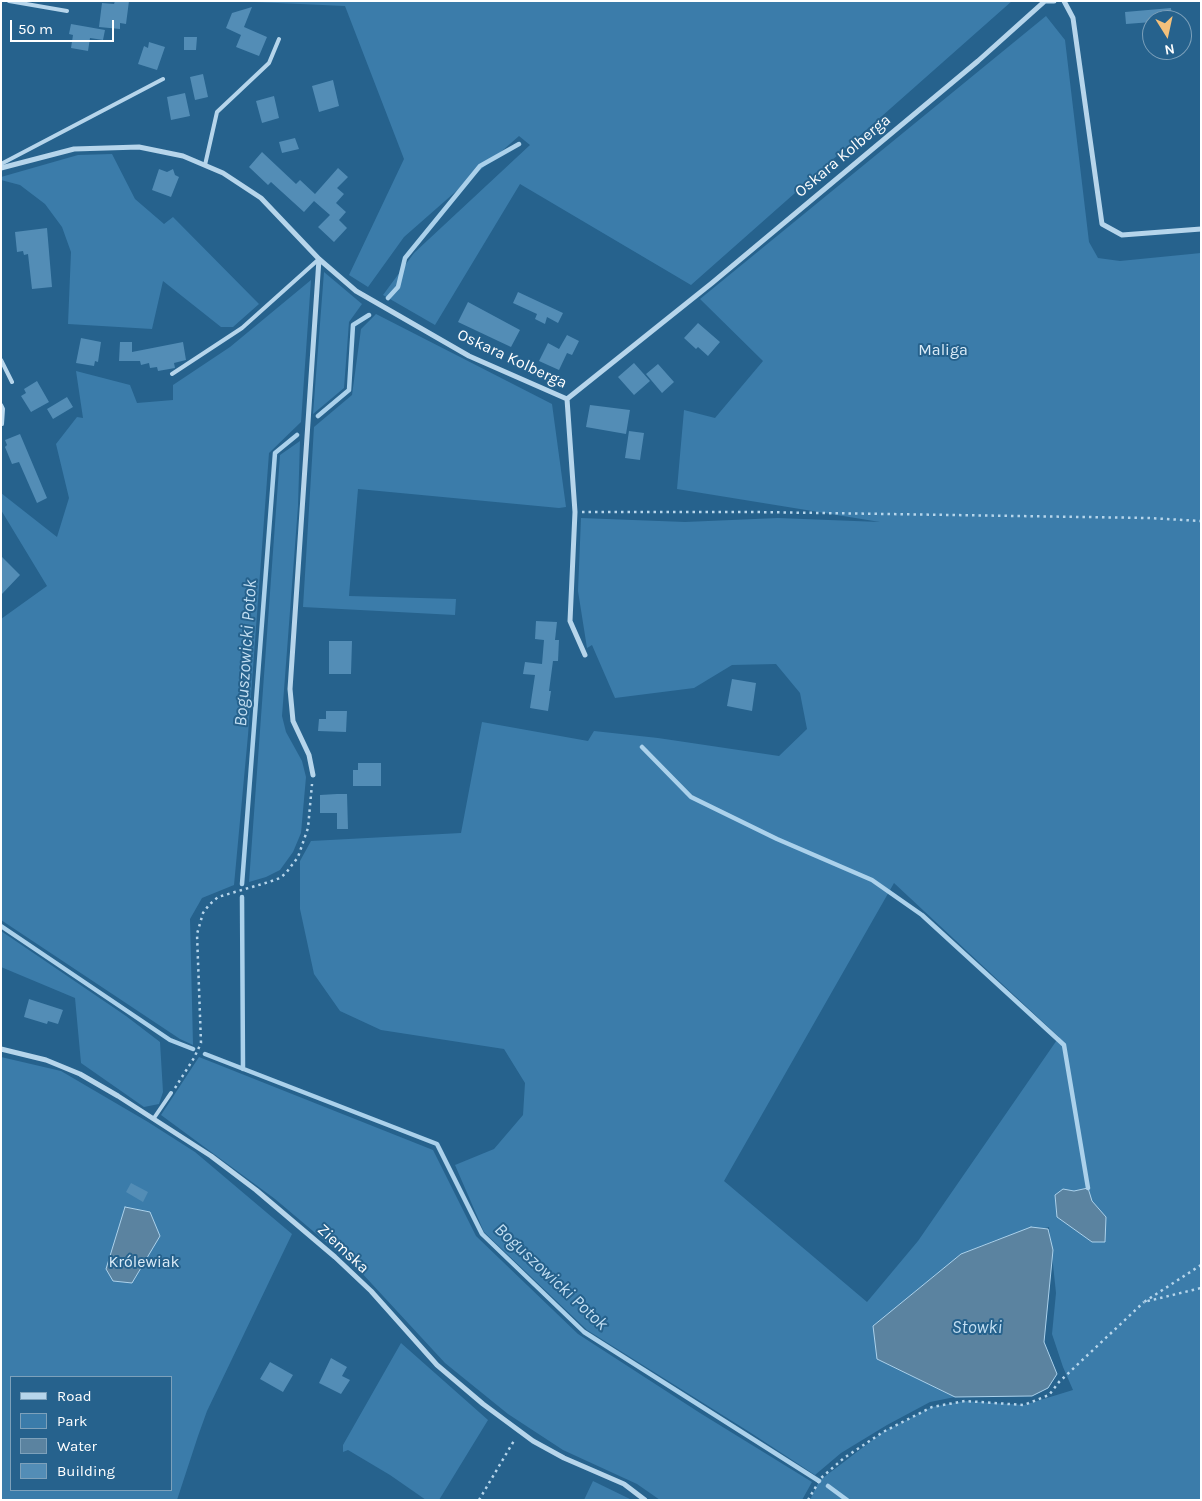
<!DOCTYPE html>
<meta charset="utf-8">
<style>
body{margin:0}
#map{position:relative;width:1202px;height:1501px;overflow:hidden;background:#26628d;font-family:Karla,sans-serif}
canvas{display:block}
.frame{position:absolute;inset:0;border:2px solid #fff;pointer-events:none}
.legend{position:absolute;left:10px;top:1376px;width:162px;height:115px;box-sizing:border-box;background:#26628d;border:1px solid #7da1bb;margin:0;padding:6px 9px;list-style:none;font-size:15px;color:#fff}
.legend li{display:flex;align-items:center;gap:10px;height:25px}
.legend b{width:25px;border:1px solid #7da1bb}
.north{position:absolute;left:1142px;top:10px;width:50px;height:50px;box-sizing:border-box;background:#26628d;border:1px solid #7da1bb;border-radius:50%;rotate:170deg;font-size:14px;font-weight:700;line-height:20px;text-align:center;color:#fff}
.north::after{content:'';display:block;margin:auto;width:18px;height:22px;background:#f3c07b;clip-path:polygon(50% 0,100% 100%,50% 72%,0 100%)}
.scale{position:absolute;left:10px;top:20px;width:104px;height:22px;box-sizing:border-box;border:2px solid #fff;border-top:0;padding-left:6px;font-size:15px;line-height:18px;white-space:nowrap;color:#fff;-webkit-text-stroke:4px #26628d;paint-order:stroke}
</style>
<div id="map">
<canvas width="1202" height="1501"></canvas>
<div class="frame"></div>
<ul class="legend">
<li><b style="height:6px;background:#b6d5eb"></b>Road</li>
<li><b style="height:14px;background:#3b7caa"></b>Park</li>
<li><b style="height:14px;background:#5b83a0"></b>Water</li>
<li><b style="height:14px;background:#538db6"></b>Building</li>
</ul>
<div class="north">N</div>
<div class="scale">50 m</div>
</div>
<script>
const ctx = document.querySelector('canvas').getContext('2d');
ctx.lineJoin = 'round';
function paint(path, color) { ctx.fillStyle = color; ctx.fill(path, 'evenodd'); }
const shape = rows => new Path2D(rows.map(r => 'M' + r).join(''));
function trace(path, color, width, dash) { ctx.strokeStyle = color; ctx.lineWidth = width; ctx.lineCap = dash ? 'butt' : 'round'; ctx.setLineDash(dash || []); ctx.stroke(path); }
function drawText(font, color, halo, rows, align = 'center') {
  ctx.font = font + ' Karla,sans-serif'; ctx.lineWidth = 4; ctx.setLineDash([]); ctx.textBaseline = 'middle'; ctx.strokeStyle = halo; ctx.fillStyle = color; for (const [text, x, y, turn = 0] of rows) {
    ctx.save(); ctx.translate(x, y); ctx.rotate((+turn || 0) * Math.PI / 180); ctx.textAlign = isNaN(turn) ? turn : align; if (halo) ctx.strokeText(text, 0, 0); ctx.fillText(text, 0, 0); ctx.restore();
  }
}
paint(shape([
 [232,1,1012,1,691,285,520,184,435,325,383,295,414,253,530,145,519,136,404,237,368,287,349,275,404,159,345,6],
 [1046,16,1065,40,1089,242,1098,258,1120,261,1201,253,1201,1500,810,1500,819,1481,883,1432,932,1407,965,1401,1024,1405,1073,1390,1063,1367,1052,1334,1056,1293,1049,1227,996,1240,961,1254,877,1359,955,1397,930,1402,887,1425,841,1453,815,1475,751,1433,587,1330,484,1232,455,1165,494,1149,523,1115,525,1083,504,1049,381,1030,340,1011,314,974,300,909,300,861,311,841,461,833,482,722,588,741,594,731,658,738,779,756,807,729,800,693,776,664,732,665,694,688,615,698,592,645,587,648,578,591,581,518,685,522,778,518,880,522,677,489,684,410,715,418,763,361,700,299],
 [894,883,1059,1037,918,1241,867,1302,724,1181],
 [112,154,135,199,164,224,173,217,259,304,233,327,221,327,163,281,152,329,68,324,71,252,62,227,45,204,20,185,1,180,1,177,78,155],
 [324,272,362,304,349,322,344,388,313,414],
 [311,280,301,422,269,453,248,735,234,885,202,898,190,919,193,1045,180,1039,1,920,1,619,47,586,1,510,1,493,57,537,69,498,56,444,77,417,83,418,76,371,130,385,137,403,173,400,173,385,230,347],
 [376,314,552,404,566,507,559,508,358,489,349,596,456,599,455,615,303,607,314,427,352,395,361,329],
 [300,441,298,506,282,716,286,732,302,761,306,777,301,833,293,852,280,870,266,877,249,882,280,455],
 [1,931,126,1016,160,1042,163,1092,159,1104,144,1107,81,1063,75,998,1,967],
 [1,1057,61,1071,148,1122,195,1152,292,1234,207,1411,198,1436,177,1500,1,1500],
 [11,1377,171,1377,171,1490,11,1490],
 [199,1057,433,1150,476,1236,578,1334,700,1413,812,1482,802,1500,660,1500,637,1484,563,1450,508,1414,445,1363,359,1270,275,1199,161,1115],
 [401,1343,488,1420,439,1500,426,1500,390,1475,348,1450,343,1452,343,1445],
 [593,1481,632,1500,584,1500]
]), '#3b7caa');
const water = shape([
 [1088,1188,1092,1201,1106,1217,1105,1242,1092,1242,1057,1217,1055,1195,1063,1189,1074,1191,1088,1188],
 [125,1207,150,1212,160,1236,132,1283,113,1281,106,1269,125,1207],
 [1031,1227,1048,1229,1053,1250,1044,1342,1057,1374,1048,1388,1032,1396,955,1397,877,1359,873,1326,961,1254,1031,1227]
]);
paint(water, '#5b83a0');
trace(water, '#abd1eb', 1);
trace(shape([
 [388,298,398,287,405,258,480,166,519,144],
 [318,416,349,390,353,325,369,315],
 [642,747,691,797,777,839,872,880,922,915,1064,1045,1088,1188],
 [242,884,275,453,297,435],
 [242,897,243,1069],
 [1,926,170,1040,193,1049],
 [205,1054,437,1144,482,1234,584,1332,819,1481],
 [828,1486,847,1500]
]), '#abd1eb', 4.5);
paint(shape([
 [115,1,129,1,126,24,120,23,120,29,99,27,102,3,114,4],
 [252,7,244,27,267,37,259,56,236,47,241,35,226,28,232,13],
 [1171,8,1172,20,1152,20,1152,22,1126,24,1125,12],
 [71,24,105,30,103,40,90,38,88,51,71,48,73,35,69,34],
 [184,37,197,37,196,50,184,50],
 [149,42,165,47,157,70,138,64,144,46,148,48],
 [203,74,208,97,195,100,190,77],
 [333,80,339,106,319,112,312,86],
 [185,93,190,116,171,120,167,97],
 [274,96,279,118,262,123,256,101],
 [295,138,299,149,282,153,279,142],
 [262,152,296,184,300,180,315,194,338,168,348,177,337,188,344,194,336,203,346,212,339,220,347,228,334,242,318,227,330,215,314,201,304,212,271,182,268,185,249,167],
 [159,169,167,172,173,169,175,175,179,177,171,197,152,190],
 [47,228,52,287,32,289,28,254,24,255,23,251,17,252,15,232],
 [518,292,563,313,558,323,547,317,545,324,535,319,537,314,513,303],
 [468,302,520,330,511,347,458,322],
 [698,323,720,342,708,356,698,347,696,349,684,338],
 [567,335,579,341,572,355,567,353,559,370,539,361,548,343,559,349],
 [81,338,101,342,98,362,95,361,94,366,76,363],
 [120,342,132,342,132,352,183,342,186,360,174,363,175,368,158,371,157,367,150,368,149,363,141,365,140,361,119,361],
 [634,363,650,381,634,395,618,377],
 [658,364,674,382,662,393,646,374],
 [37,381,49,402,31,412,21,396,26,393,24,389],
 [67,397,73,407,53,419,47,409],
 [590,405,630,410,626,434,586,427],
 [629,431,644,433,640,460,625,458],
 [20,434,47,498,37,503,19,462,12,464,5,447,7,445,5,440],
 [1,556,20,575,1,595],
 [536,621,557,622,555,640,559,640,558,661,553,661,549,691,551,691,548,711,530,708,535,675,523,674,525,662,542,664,544,640,535,639],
 [329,641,352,641,351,674,329,674],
 [732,679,756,683,752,711,727,706],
 [326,711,347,711,346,732,318,731,319,719,326,719],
 [358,763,381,763,381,786,353,786,353,770,358,770],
 [337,794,347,794,348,829,337,829,337,813,320,813,320,795],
 [29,999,63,1010,58,1024,48,1021,47,1024,24,1017],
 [131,1183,148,1192,143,1202,126,1192],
 [331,1358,347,1367,342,1376,350,1380,341,1394,319,1383],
 [270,1362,293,1375,283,1392,260,1379]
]), '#538db6');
trace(shape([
 [582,512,755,512,1149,518,1201,521],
 [175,1088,194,1058,201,1043,197,934,203,913,209,905,218,897,269,882,280,878,286,873,298,857,308,828,312,784],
 [1201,1265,1144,1302,1201,1288],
 [479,1500,515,1439],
 [808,1500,821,1478,844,1458,883,1432,932,1407,965,1401,1024,1405,1049,1395,1059,1382,1144,1302]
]), '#b6d5eb', 2.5, [2.5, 4]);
trace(shape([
 [9,1,67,11],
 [1,164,163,79],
 [205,165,217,112,269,63,279,39],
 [1,360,12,382],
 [172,374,242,328,319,259],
 [1,405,3,409,2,424],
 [154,1118,171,1093]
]), '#b6d5eb', 4);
trace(shape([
 [1064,1,1073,18,1102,224,1122,235,1201,229],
 [1,168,74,149,139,147,183,156,223,173,261,198,319,259,356,291,469,356,567,399,712,283,978,61,1045,1,1054,1],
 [567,399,575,512,570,621,585,655],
 [313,775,309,755,293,721,290,689,319,259],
 [1,1049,46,1060,80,1074,118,1096,211,1156,256,1190,335,1257,371,1291,437,1365,483,1404,533,1441,564,1458,624,1484,645,1500]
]), '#b6d5eb', 5);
drawText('16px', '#fff', '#26628d', [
 ["Oskara Kolberga",843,156,-40],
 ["Oskara Kolberga",512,359,25],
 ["Ziemska",343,1249,43]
]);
drawText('16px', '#dbecf8', '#26628d', [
 ["Maliga",943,350],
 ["Królewiak",144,1262]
]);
drawText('italic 18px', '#c2def2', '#26628d', [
 ["Boguszowicki Potok",246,653,-86],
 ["Boguszowicki Potok",551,1277,43],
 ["Stowki",977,1328]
]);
</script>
